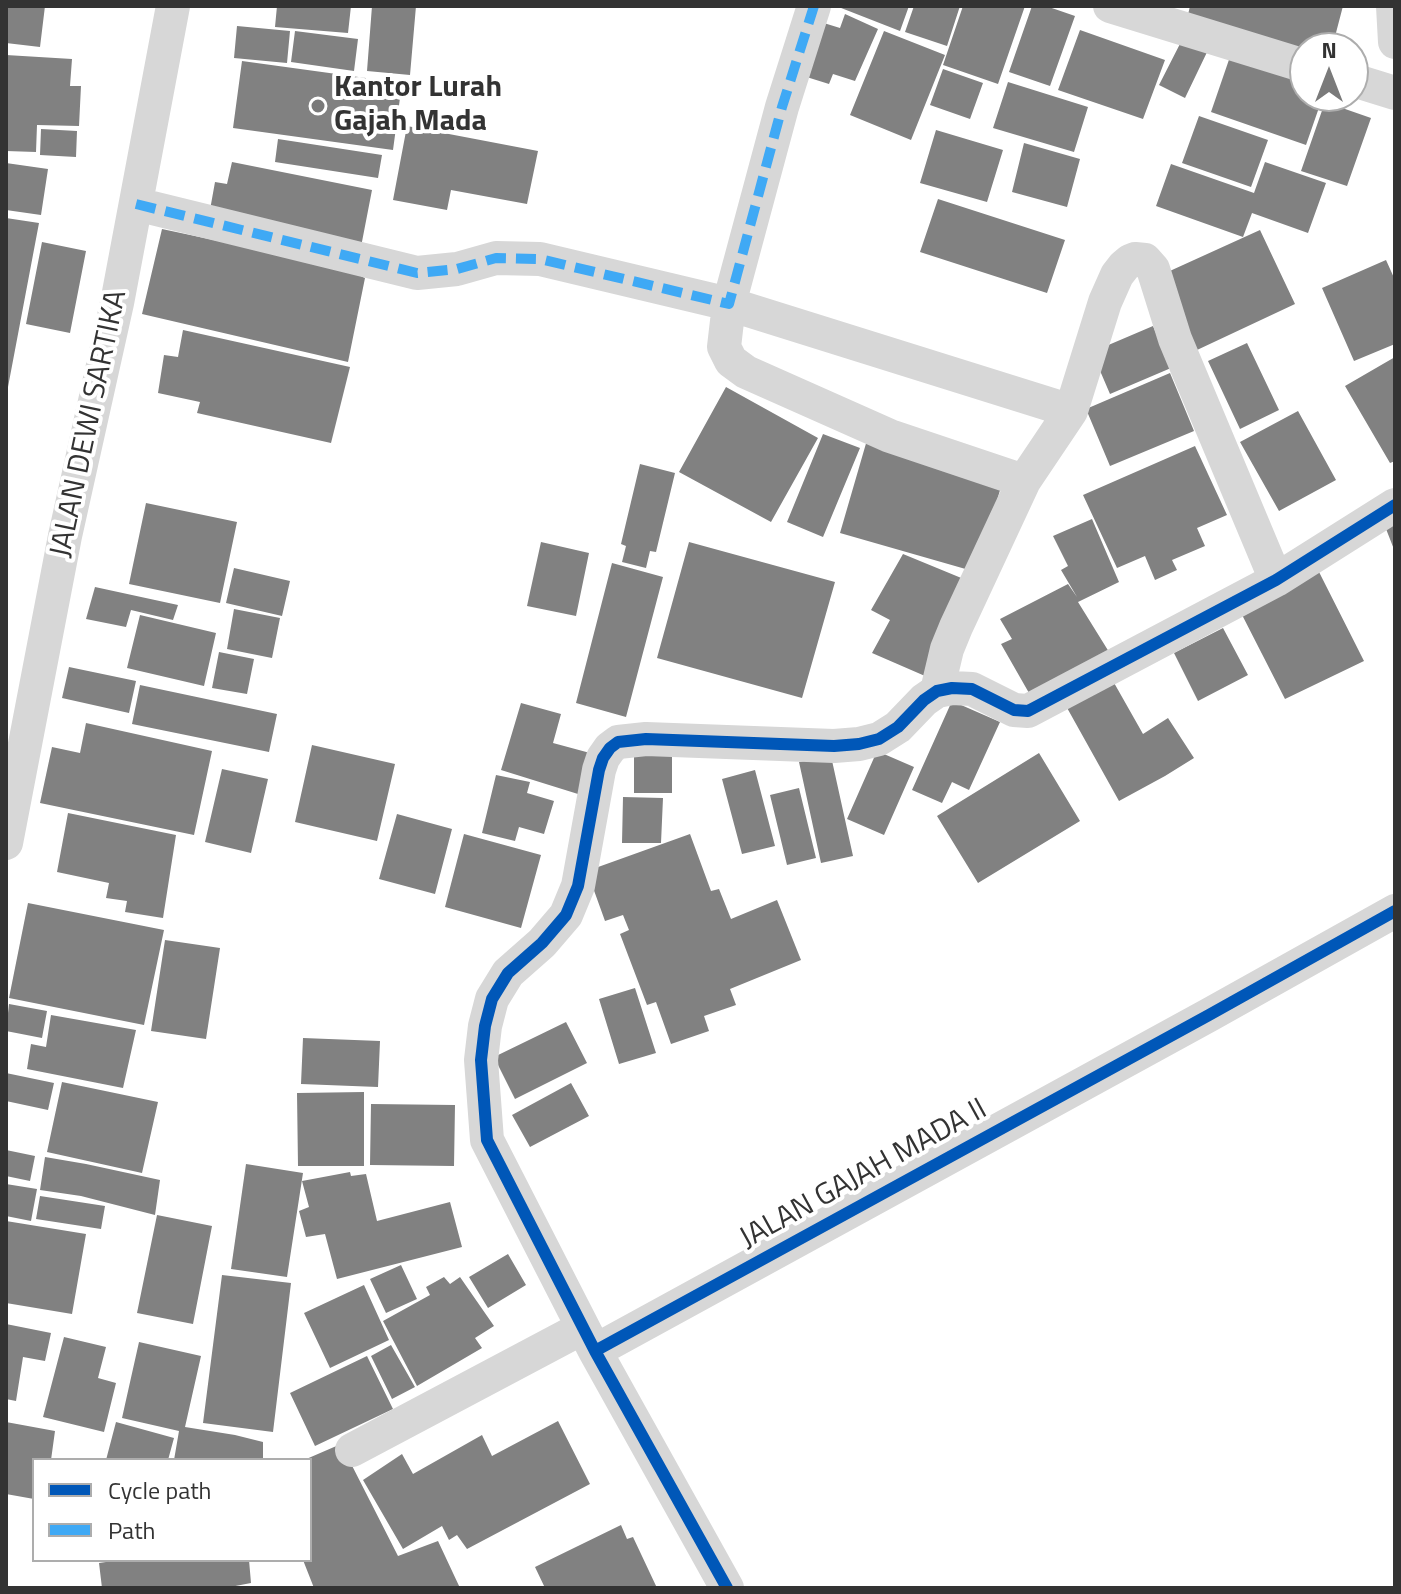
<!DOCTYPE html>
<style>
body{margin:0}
#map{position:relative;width:1401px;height:1594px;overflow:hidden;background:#fff;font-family:"Titillium Web",sans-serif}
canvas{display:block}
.frame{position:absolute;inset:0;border:8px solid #333;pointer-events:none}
.legend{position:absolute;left:32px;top:1458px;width:280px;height:104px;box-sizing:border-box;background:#fff;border:2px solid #adadad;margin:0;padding:10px 14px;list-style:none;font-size:24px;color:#333}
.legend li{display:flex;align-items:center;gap:16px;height:40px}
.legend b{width:40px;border:2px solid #adadad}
.north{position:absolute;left:1289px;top:32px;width:80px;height:80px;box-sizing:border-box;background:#fff;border:2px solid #adadad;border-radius:50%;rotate:0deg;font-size:22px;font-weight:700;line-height:32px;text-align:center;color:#333}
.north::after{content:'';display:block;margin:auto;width:28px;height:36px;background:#7a7a7a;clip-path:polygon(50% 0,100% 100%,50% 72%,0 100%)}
</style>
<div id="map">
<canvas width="1401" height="1594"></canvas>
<div class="frame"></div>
<ul class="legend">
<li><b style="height:10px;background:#0057b8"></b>Cycle path</li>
<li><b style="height:10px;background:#3fa9f5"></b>Path</li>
</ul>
<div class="north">N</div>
</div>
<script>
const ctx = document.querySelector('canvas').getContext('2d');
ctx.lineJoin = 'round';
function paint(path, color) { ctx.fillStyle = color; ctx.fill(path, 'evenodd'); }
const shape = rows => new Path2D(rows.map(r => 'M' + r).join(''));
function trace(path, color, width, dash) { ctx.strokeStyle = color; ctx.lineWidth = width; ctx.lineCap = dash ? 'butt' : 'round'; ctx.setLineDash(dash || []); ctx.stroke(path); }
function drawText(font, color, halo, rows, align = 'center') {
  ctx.font = font + ' "Titillium Web",sans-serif'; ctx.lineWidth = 8; ctx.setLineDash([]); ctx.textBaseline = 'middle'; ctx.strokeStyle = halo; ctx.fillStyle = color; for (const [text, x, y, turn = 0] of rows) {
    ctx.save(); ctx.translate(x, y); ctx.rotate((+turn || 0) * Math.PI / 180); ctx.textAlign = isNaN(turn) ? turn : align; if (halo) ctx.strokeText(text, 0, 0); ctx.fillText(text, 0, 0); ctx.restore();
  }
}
paint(shape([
 [6,6,45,6,40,47,6,43],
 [277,6,351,6,348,33,275,27],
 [372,6,416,6,410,75,367,71],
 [836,6,909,6,900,31],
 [914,6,960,6,947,46,905,32],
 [963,6,1025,6,998,84,943,65],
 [1032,6,1046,6,1075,16,1050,86,1009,72],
 [1190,6,1343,6,1332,48,1305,48,1305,51,1187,19],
 [845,14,878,29,855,81,833,74,829,84,797,74,814,20,840,28],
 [237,26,290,31,287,63,234,58],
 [1080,30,1165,60,1143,119,1058,90],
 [295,31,358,39,354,71,291,62],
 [884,31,945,55,911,140,850,115],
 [1184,36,1209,48,1185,98,1159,85],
 [1233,48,1305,73,1305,96,1323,96,1306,145,1211,112],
 [6,55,72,59,70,86,81,86,79,126,37,125,36,152,6,151],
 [242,61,402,83,393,150,233,128],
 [943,69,983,83,970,119,930,105],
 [1008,82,1088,107,1074,152,993,128],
 [1325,102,1371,118,1347,186,1301,171],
 [1199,116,1268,140,1251,187,1182,163],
 [407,126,538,151,527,204,451,190,447,210,393,200],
 [41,129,77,131,76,157,40,155],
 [936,130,1003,150,987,202,920,183],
 [278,139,382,155,378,178,275,162],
 [1024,143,1080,159,1067,207,1012,192],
 [232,162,372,190,360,252,208,221,215,182,227,184],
 [1265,162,1326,183,1308,233,1252,213,1243,237,1156,206,1171,164,1254,193],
 [6,163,48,169,41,215,6,210],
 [938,199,1065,240,1047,293,920,252],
 [6,218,39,223,8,387,6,387],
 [162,229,256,249,354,273,365,278,348,362,142,314],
 [1260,230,1295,304,1197,350,1161,275],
 [42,242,86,251,70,333,26,324],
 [1386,260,1395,280,1395,344,1354,361,1322,288],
 [1153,326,1171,368,1110,394,1092,352],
 [183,330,350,367,331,443,197,413,200,402,158,393,164,355,178,357],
 [1247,343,1279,410,1240,429,1208,361],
 [1395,357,1395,461,1390,463,1345,386],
 [1170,373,1194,431,1110,466,1086,409],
 [726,387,818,438,771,522,679,472],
 [1298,411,1336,480,1279,511,1240,442],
 [823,434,860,448,823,537,787,522],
 [867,440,1003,480,976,572,840,533],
 [1195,446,1227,515,1197,528,1205,546,1172,560,1177,570,1155,580,1145,556,1117,568,1083,495],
 [640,464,675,473,656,552,650,551,646,568,622,562,626,546,621,544],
 [146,503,237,522,220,603,129,584],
 [1395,510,1395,552,1381,516],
 [1092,519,1119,582,1078,602,1114,660,1033,700,1001,644,1012,639,1000,619,1068,584,1077,597,1061,570,1068,566,1053,536],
 [541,542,589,553,576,616,527,606],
 [689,542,835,582,802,698,657,658],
 [903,554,971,582,925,676,872,653,890,620,871,610],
 [612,563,663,577,626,717,576,703],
 [234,568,290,581,282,616,226,603],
 [1317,568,1364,661,1285,699,1238,607],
 [95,587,178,605,173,620,131,610,126,627,86,619],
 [234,609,280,618,272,658,227,649],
 [140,615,216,633,204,686,127,668],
 [1223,628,1248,675,1198,701,1174,653],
 [219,652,254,659,247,694,212,688],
 [69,667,136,681,129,713,62,698],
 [1113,681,1143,734,1168,718,1194,758,1165,776,1119,801,1066,706],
 [140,685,277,714,269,752,132,724],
 [952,701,1000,722,969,790,952,782,942,803,912,790],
 [521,703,561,714,553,743,590,753,578,794,501,770],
 [86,723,212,751,194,835,40,803,52,747,80,753],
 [312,745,395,764,377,841,295,822],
 [877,751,914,767,884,835,847,819],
 [634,752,672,752,672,793,634,793],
 [1039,753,1080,821,978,883,937,816],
 [831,756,853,856,821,863,799,762],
 [222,769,268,779,251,853,205,842],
 [755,770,775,846,742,854,722,779],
 [496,775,530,782,527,793,554,801,544,834,519,827,515,841,482,833],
 [799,788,816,858,787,865,770,795],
 [623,797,663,798,661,843,622,843],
 [68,813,176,835,163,918,125,912,127,901,106,898,109,883,57,872],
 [397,814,452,829,435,894,379,879],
 [464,834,541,855,521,928,445,907],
 [690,834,711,891,719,889,731,919,777,900,801,960,730,989,736,1005,704,1016,709,1031,671,1044,656,1002,647,1005,620,934,629,930,623,915,605,921,587,871],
 [28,903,164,930,144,1025,9,998],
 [165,940,220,948,206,1039,151,1031],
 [635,988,656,1053,619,1064,599,999],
 [9,1004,47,1011,42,1038,6,1031],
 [51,1015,136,1030,123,1088,27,1069,31,1044,46,1047],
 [566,1022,587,1063,515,1099,494,1057],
 [303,1038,380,1041,378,1087,301,1084],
 [6,1073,54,1083,48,1110,6,1101],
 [62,1082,158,1102,142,1173,47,1152],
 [571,1083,589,1116,530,1147,512,1115],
 [364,1092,364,1166,298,1166,297,1093],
 [371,1104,455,1105,454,1166,370,1165],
 [6,1150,35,1156,30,1181,6,1176],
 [45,1157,86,1164,160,1180,155,1215,81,1196,40,1190],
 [246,1164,303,1173,287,1277,231,1269],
 [350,1172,351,1176,366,1174,377,1221,450,1202,462,1247,337,1279,325,1234,306,1237,299,1211,309,1207,302,1181],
 [6,1184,37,1189,31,1221,6,1216],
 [40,1196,105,1206,101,1229,36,1219],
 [157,1215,212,1226,193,1324,137,1313],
 [6,1221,86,1234,72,1314,6,1303],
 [508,1254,526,1285,488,1308,469,1277],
 [401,1265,417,1299,386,1313,370,1279],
 [222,1275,291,1283,273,1432,203,1423],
 [444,1277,450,1284,460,1277,494,1326,475,1338,482,1348,417,1386,383,1321,430,1295,426,1287],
 [364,1285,389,1340,330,1368,304,1313],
 [6,1324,51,1333,45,1361,23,1357,16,1401,6,1399],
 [64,1337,106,1347,98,1378,116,1383,104,1432,43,1417],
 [139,1342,201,1356,185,1427,235,1435,263,1442,263,1460,174,1460,179,1431,122,1418],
 [391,1345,415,1387,392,1399,371,1356],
 [367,1356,393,1409,315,1446,290,1393],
 [558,1421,590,1484,467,1549,457,1535,449,1540,442,1526,403,1549,363,1480,402,1454,413,1474,482,1435,492,1456],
 [6,1422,55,1431,51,1460,34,1460,34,1499,6,1494],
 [116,1422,174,1438,168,1460,106,1460],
 [341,1444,398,1556,438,1541,460,1588,314,1588,303,1560,310,1560,310,1460,304,1460],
 [621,1525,627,1539,633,1537,657,1588,545,1588,535,1567],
 [120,1560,249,1560,251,1583,225,1588,102,1588,99,1563]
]), '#818181');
trace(shape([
 [814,6,782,107,729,304,724,347,731,361,746,372,890,436,1024,481,956,627,947,649,937,691],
 [1110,6,1305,66],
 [1393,6,1395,42],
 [1353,80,1395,93],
 [136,204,417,273,457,269,496,258,540,259,729,304,1071,411],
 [1024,481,1071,411,1105,302,1117,275,1124,266,1130,261,1135,259,1145,260,1153,269,1175,339,1276,580],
 [6,843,65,536,117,303,173,6],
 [595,1351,487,1140,481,1060,485,1026,492,999,508,973,542,943,566,915,578,886,599,770,603,758,610,748,618,742,646,739,834,746,859,744,879,739,898,727,924,700,937,691,952,688,972,689,1014,710,1028,711,1276,580,1395,505],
 [352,1450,582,1328],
 [727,1588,595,1351,1209,1015,1395,911]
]), '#d7d7d7', 34);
trace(shape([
 [136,204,417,273,457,269,496,258,540,259,729,304,782,107,814,6]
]), '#3fa9f5', 10, [20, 10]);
trace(shape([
 [595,1351,487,1140,481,1060,485,1026,492,999,508,973,542,943,566,915,578,886,599,770,603,758,610,748,618,742,646,739,834,746,859,744,879,739,898,727,924,700,937,691,952,688,972,689,1014,710,1028,711,1276,580,1395,505],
 [727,1588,595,1351,1209,1015,1395,911]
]), '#0057b8', 12);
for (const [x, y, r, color] of [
 [318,106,8,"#7a7a7a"]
]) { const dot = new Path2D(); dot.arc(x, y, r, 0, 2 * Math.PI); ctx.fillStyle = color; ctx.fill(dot); trace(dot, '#fff', 3); }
drawText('bold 30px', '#333', '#fff', [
 ["Kantor Lurah",334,89],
 ["Gajah Mada",334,123]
], 'left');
drawText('30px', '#333', '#fff', [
 ["JALAN DEWI SARTIKA",90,424,-78],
 ["JALAN GAJAH MADA II",864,1175,-29]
]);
</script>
